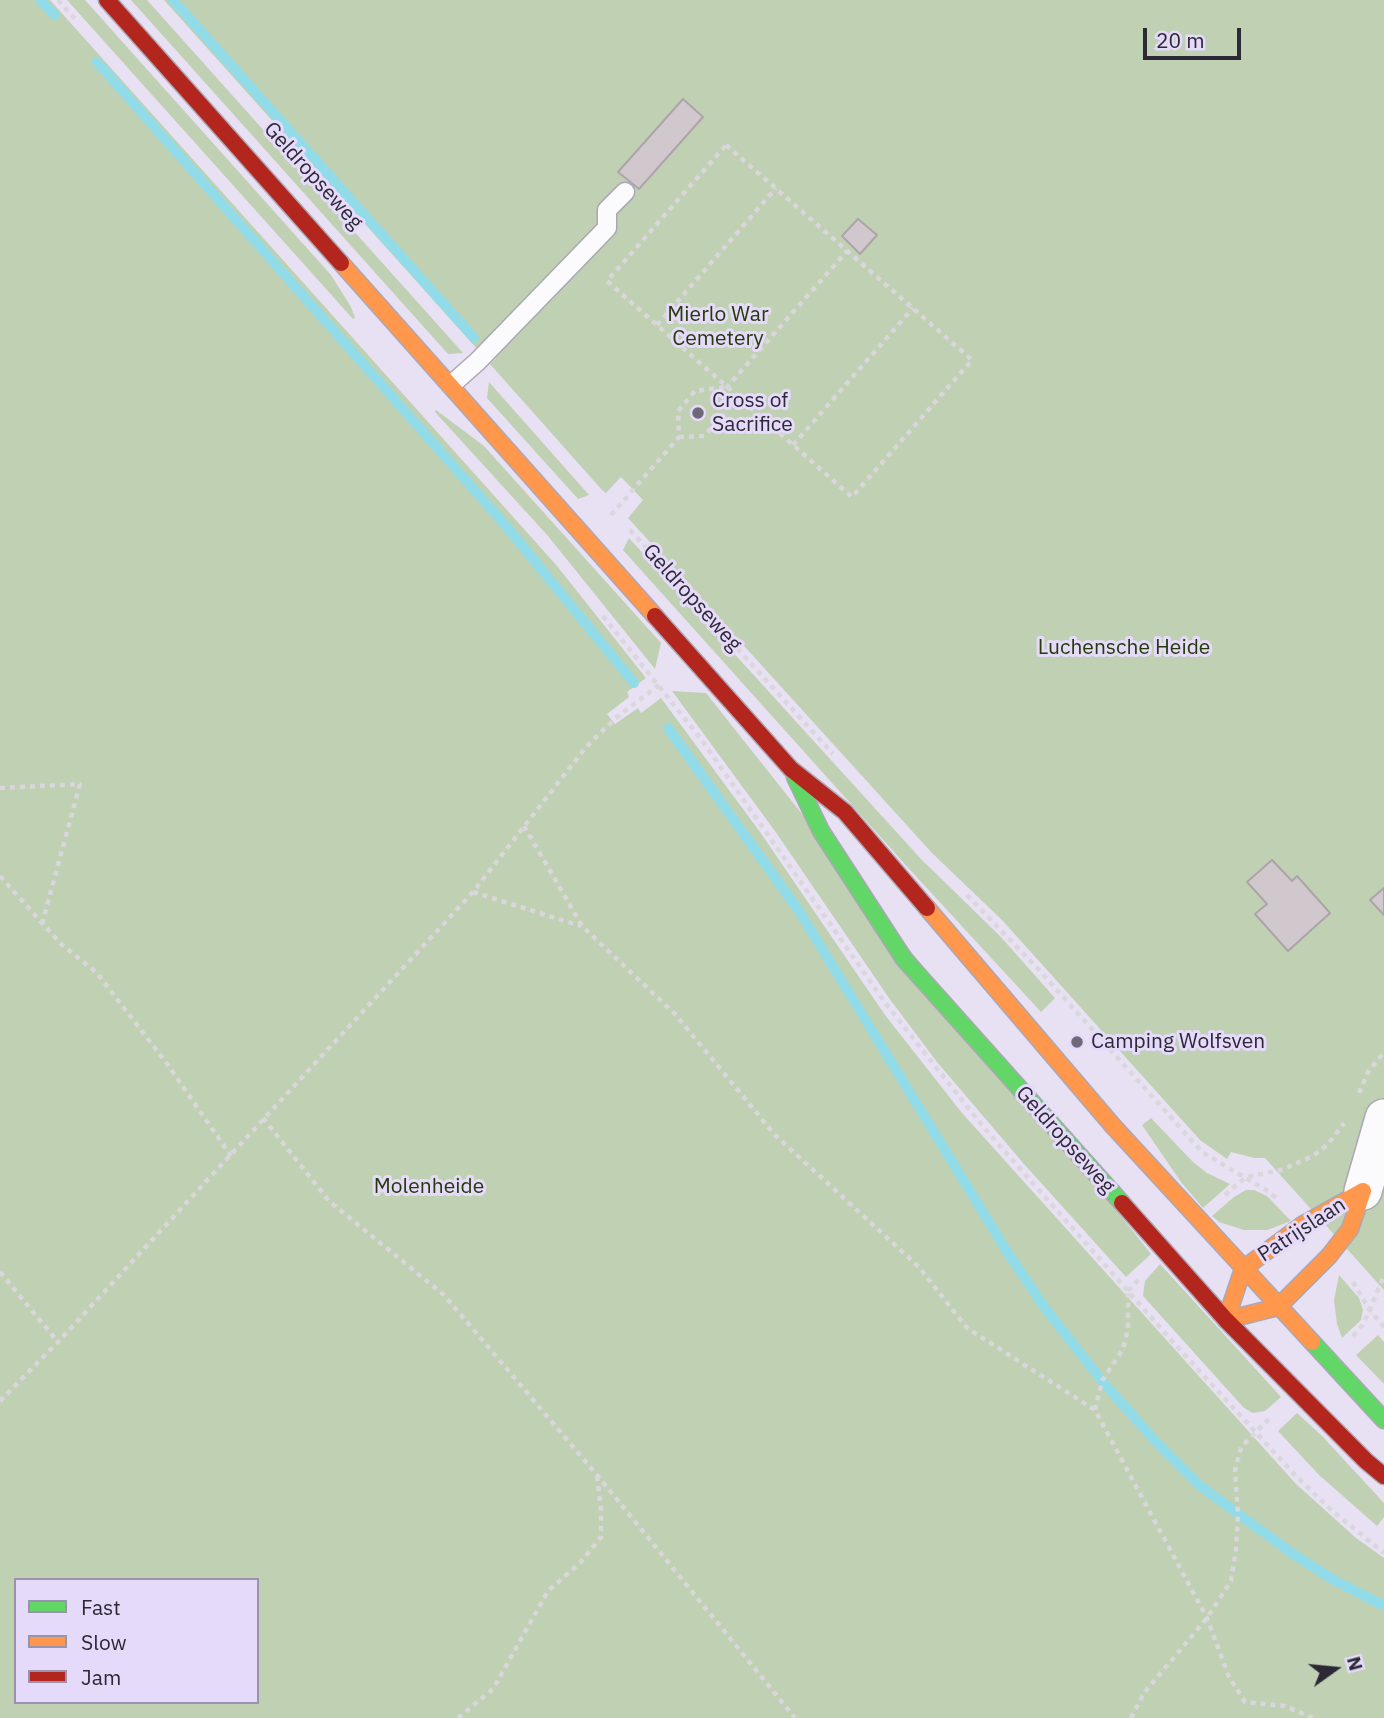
<!DOCTYPE html>
<style>
body{margin:0}
#map{position:relative;width:1384px;height:1718px;overflow:hidden;background:#e7e1f3;font-family:"IBM Plex Sans",sans-serif}
canvas{display:block}
.legend{position:absolute;left:14px;top:1578px;width:245px;height:126px;box-sizing:border-box;background:#e5dafa;border:2px solid #9b93ab;margin:0;padding:9px 12px;list-style:none;font-size:21px;color:#2d2835}
.legend li{display:flex;align-items:center;gap:14px;height:35px}
.legend b{width:35px;border:2px solid #9b93ab}
.north{position:absolute;left:1300px;top:1634px;width:70px;height:70px;-webkit-text-stroke:5px #e5dafa;paint-order:stroke;rotate:75deg;font-size:19px;font-weight:700;line-height:28px;text-align:center;color:#2d2835}
.north::after{content:'';display:block;margin:auto;width:24px;height:32px;background:#2d2835;clip-path:polygon(50% 0,100% 100%,50% 72%,0 100%)}
.scale{position:absolute;left:1143px;top:28px;width:98px;height:32px;box-sizing:border-box;border:4px solid #2d2835;border-top:0;padding-left:9px;font-size:21px;line-height:24px;white-space:nowrap;color:#2d2835;-webkit-text-stroke:5px #e5dafa;paint-order:stroke}
</style>
<div id="map">
<canvas width="1384" height="1718"></canvas>
<ul class="legend">
<li><b style="height:9px;background:#63d668"></b>Fast</li>
<li><b style="height:9px;background:#ff974d"></b>Slow</li>
<li><b style="height:9px;background:#b3261e"></b>Jam</li>
</ul>
<div class="north">N</div>
<div class="scale">20 m</div>
</div>
<script>
const ctx = document.querySelector('canvas').getContext('2d');
ctx.lineJoin = 'round';
function paint(path, color) { ctx.fillStyle = color; ctx.fill(path, 'evenodd'); }
const shape = rows => new Path2D(rows.map(r => 'M' + r).join(''));
function trace(path, color, width, dash) { ctx.strokeStyle = color; ctx.lineWidth = width; ctx.lineCap = dash ? 'butt' : 'round'; ctx.setLineDash(dash || []); ctx.stroke(path); }
function drawText(font, color, halo, rows, align = 'center') {
  ctx.font = font + ' "IBM Plex Sans",sans-serif'; ctx.lineWidth = 6; ctx.setLineDash([]); ctx.textBaseline = 'middle'; ctx.strokeStyle = halo; ctx.fillStyle = color; for (const [text, x, y, turn = 0] of rows) {
    ctx.save(); ctx.translate(x, y); ctx.rotate((+turn || 0) * Math.PI / 180); ctx.textAlign = isNaN(turn) ? turn : align; if (halo) ctx.strokeText(text, 0, 0); ctx.fillText(text, 0, 0); ctx.restore();
  }
}
paint(shape([
 [0,0,50,0,498,500,557,566,646,678,627,692,629,697,607,714,615,724,638,708,641,713,661,698,760,832,885,1015,962,1113,1296,1484,1356,1538,1384,1558,1384,1718,0,1718],
 [16,1580,257,1580,257,1702,16,1702],
 [67,0,85,0,331,275,351,307,355,318,353,319],
 [131,0,147,0,463,353,448,354],
 [164,0,1384,0,1384,1290,1265,1158,1255,1158,1231,1152,1227,1159,1200,1140,1002,920,932,853,628,518,643,500,621,477,606,493,602,490,490,364,496,358,488,341,478,350],
 [489,382,589,495,578,499,487,398],
 [436,410,484,446,661,643,655,669,548,536,435,412],
 [629,538,921,859,1000,936,1055,998,1041,1012,912,872,623,550],
 [672,691,706,693,1151,1254,1126,1277,1024,1164,937,1062,889,998,775,831],
 [1151,1118,1193,1162,1207,1173,1230,1184,1203,1208,1181,1182,1142,1125],
 [1246,1190,1254,1190,1267,1196,1291,1221,1267,1230,1244,1230,1219,1222,1212,1216,1234,1197],
 [1160,1264,1281,1397,1265,1411,1253,1413,1244,1408,1143,1296,1145,1281],
 [1339,1275,1359,1298,1363,1310,1361,1320,1342,1338,1337,1324,1334,1300],
 [1378,1335,1384,1342,1384,1384,1356,1355],
 [1297,1413,1322,1436,1384,1503,1384,1517,1377,1526,1319,1475,1278,1431]
]), '#c0d0b3');
trace(shape([
 [40,0,55,15],
 [173,0,474,338],
 [97,62,507,527,634,683],
 [668,728,799,911,1006,1250,1045,1308,1102,1381,1157,1443,1199,1485,1293,1554,1332,1579,1384,1606]
]), '#92dcea', 10);
const building = shape([
 [683,99,703,117,639,189,618,172,683,99],
 [858,219,877,235,860,254,842,236,858,219],
 [1272,860,1292,881,1297,876,1330,913,1288,951,1255,914,1267,904,1247,882,1272,860],
 [1384,888,1384,915,1370,900,1384,888]
]);
paint(building, '#d1c8cd');
trace(building, '#ada4aa', 2);
const lane = shape([
 [451,385,478,361,607,228,607,210,625,192]
]);
const street = shape([
 [1363,1191,1384,1118]
]);
const fast = shape([
 [795,777,821,831,904,959,1122,1203],
 [1312,1342,1384,1420]
]);
const slow = shape([
 [341,263,655,616],
 [927,908,1113,1126,1312,1342],
 [1363,1191,1350,1229,1329,1256,1278,1307,1226,1320,1243,1269,1302,1225,1363,1191]
]);
const jam = shape([
 [107,0,341,263],
 [655,616,791,769,845,812,927,908],
 [1122,1203,1226,1320,1366,1461,1384,1476]
]);
trace(lane, '#aca7b5', 21);
trace(street, '#aca7b5', 40);
trace(fast, '#aca7b5', 19);
trace(slow, '#aca7b5', 19);
trace(jam, '#aca7b5', 19);
trace(shape([
 [58,0,76,20],
 [726,145,972,360,852,497,607,281,726,145],
 [657,325,776,188],
 [679,437,704,436,723,415,727,387,847,251],
 [793,445,913,308],
 [611,515,679,437,678,411,695,391,726,387],
 [630,530,833,754],
 [603,616,701,739,886,1004,985,1129,1172,1341,1294,1474,1329,1508,1384,1553],
 [0,788,80,784,42,924],
 [524,826,582,926,675,1014,775,1135,919,1267,967,1328,1095,1410,1207,1618,1229,1677,1245,1702,1285,1706,1313,1718],
 [0,876,61,944,97,973,168,1065,231,1156],
 [473,892,581,926],
 [967,895,1039,970,1202,1152,1266,1190,1279,1200],
 [1359,1093,1368,1072,1384,1052],
 [263,1118,329,1201,444,1295,597,1475,795,1718],
 [1225,1195,1246,1177,1281,1170,1313,1156,1328,1144,1344,1123],
 [0,1272,58,1342],
 [1353,1282,1369,1309,1384,1327],
 [1128,1291,1141,1277],
 [1353,1336,1363,1325,1384,1276],
 [0,1401,58,1342,473,892,586,747,617,717,659,685],
 [1095,1410,1102,1381,1123,1349,1128,1329,1128,1292],
 [458,1718,493,1689,548,1591,581,1562,601,1537,601,1510,597,1476],
 [1131,1718,1144,1693,1207,1618,1231,1581,1236,1550,1238,1514,1235,1471,1241,1447,1272,1416]
]), '#d9d6dc', 4.5, [5, 5]);
trace(lane, '#fbfafd', 18);
trace(street, '#fbfafd', 37);
trace(fast, '#63d668', 16);
trace(slow, '#ff974d', 16);
trace(jam, '#b3261e', 16);
for (const [x, y, r, color] of [
 [698,413,7,"#6e6978"],
 [1077,1042,7,"#6e6978"]
]) { const dot = new Path2D(); dot.arc(x, y, r, 0, 2 * Math.PI); ctx.fillStyle = color; ctx.fill(dot); trace(dot, '#e5dafa', 2.5); }
drawText('21px', '#2d2835', '#e5dafa', [
 ["Geldropseweg",313,176,48],
 ["Geldropseweg",692,598,48],
 ["Geldropseweg",1065,1140,48],
 ["Patrijslaan",1302,1230,-33]
]);
drawText('21px', '#243a07', '#e5dafa', [
 ["Mierlo War",718,315],
 ["Cemetery",718,339],
 ["Luchensche Heide",1124,648],
 ["Molenheide",429,1187]
]);
drawText('21px', '#2d2835', '#e5dafa', [
 ["Cross of",712,401],
 ["Sacrifice",712,425],
 ["Camping Wolfsven",1091,1042]
], 'left');
</script>
